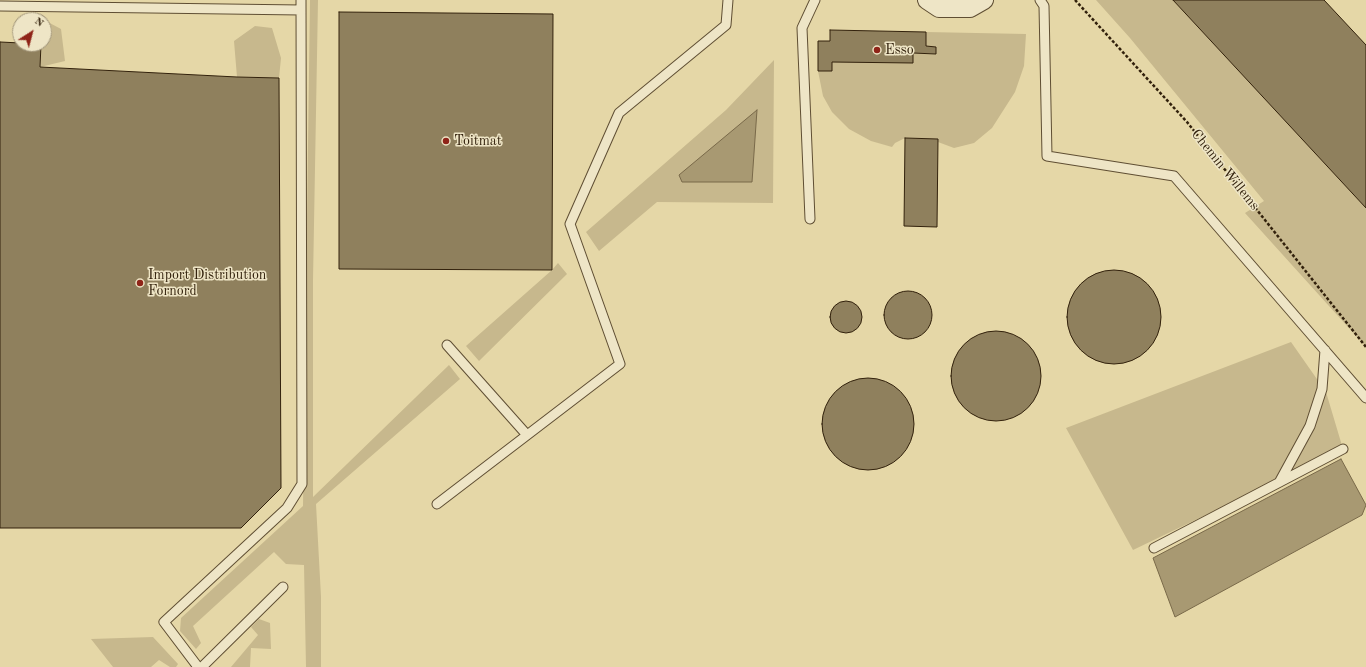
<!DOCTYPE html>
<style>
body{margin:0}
#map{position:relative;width:1366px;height:667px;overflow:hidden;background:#e5d7a7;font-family:"Old Standard TT",serif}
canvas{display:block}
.north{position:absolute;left:12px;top:12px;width:40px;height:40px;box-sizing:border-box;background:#eee5c6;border:1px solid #a3977c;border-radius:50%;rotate:36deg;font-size:11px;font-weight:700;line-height:16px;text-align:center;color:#32210c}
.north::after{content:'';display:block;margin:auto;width:14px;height:18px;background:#8f2418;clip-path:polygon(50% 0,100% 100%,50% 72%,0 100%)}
</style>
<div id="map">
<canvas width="1366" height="667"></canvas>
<div class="north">N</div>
</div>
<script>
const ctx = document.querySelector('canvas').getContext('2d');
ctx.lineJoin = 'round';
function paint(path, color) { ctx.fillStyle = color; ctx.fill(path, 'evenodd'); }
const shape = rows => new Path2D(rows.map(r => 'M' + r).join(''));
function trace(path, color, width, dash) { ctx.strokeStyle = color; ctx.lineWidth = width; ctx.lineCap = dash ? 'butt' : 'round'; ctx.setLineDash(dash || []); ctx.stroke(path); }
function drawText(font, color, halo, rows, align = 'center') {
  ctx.font = font + ' "Old Standard TT",serif'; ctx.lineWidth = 3; ctx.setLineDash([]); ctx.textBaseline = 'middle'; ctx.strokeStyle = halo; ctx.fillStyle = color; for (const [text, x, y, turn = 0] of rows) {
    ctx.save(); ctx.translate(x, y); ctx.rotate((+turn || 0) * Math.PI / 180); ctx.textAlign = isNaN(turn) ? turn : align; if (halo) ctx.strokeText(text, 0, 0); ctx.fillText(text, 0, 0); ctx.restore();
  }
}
paint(shape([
 [310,0,318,0,313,280,313,497,449,365,460,379,316,504,321,597,321,667,306,667,304,565,286,564,274,552,193,626,201,643,196,649,180,631,181,618,303,506],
 [1096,0,1173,0,1366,208,1366,347,1245,213,1264,201,1130,38],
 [44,20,61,29,65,61,40,67,41,44,44,44],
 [255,26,272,28,281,58,279,78,237,77,234,41],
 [926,32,1026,34,1024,66,1015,92,992,128,974,143,954,148,938,142,938,139,905,138,895,143,892,147,871,141,849,129,832,112,823,96,818,71,831,71,832,62,913,53,936,54,936,47,926,46],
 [774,60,773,203,657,202,599,251,586,232,726,110],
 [558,263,567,274,479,361,466,346,552,270],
 [1291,342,1326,392,1343,449,1133,550,1066,428],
 [259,619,270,623,271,649,251,648,250,667,231,667,258,635,251,627],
 [153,637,178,664,176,667,170,667,159,660,151,667,113,667,91,639]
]), '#c7b88d');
const water = shape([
 [757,110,752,182,682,182,679,175,757,110],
 [1341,459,1366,505,1362,515,1175,617,1153,558,1341,459]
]);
paint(water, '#a89972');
trace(water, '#796949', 1);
const building = shape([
 [1173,0,1324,0,1366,45,1366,208,1173,0],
 [339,12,553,14,552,270,339,269,339,12],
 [830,30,926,32,926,46,936,47,936,54,913,53,913,63,832,62,832,71,818,71,818,41,830,41,830,30],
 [0,42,41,44,40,67,237,77,279,78,281,488,241,528,0,528,0,42],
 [905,138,938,139,937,227,904,226,905,138],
 '1067 317a47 47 0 1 1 94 0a47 47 0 1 1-94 0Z',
 '884 315a24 24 0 1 1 48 0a24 24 0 1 1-48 0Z',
 '830 317a16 16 0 1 1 32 0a16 16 0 1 1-32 0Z',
 '951 376a45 45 0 1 1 90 0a45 45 0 1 1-90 0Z',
 '822 424a46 46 0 1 1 92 0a46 46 0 1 1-92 0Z'
]);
paint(building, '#8f805d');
trace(building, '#32210c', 1);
const service = shape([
 [1040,0,1044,6,1047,156,1174,176,1366,398],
 [0,6,301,10],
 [810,219,802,28,815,0],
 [447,345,527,435],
 [1280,481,1310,426,1322,389,1325,350],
 [437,504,620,364,570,224,619,113,726,25,728,0],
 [1154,548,1343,449],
 [198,667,164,622,287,508,302,484,301,0],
 [202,667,283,587]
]);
const minor = shape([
 [927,0,939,8,970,8,984,0]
]);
trace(service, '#5f4e33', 11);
trace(minor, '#5f4e33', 20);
trace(shape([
 [1075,0,1187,122,1366,347]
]), '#32210c', 2.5, [3, 2]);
trace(service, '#eee5c6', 9);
trace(minor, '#eee5c6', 18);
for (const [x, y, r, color] of [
 [877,50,4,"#8f2418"],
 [446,141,4,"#8f2418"],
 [140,283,4,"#8f2418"]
]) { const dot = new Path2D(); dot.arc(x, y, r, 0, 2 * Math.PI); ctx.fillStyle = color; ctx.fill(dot); trace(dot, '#eee5c6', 1.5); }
drawText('14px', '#32210c', '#eee5c6', [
 ["Esso",885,50],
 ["Toitmat",454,141],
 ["Import Distribution",148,275],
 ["Fornord",148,291]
], 'left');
drawText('14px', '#32210c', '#eee5c6', [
 ["Chemin Willems",1225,170,51]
]);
</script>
